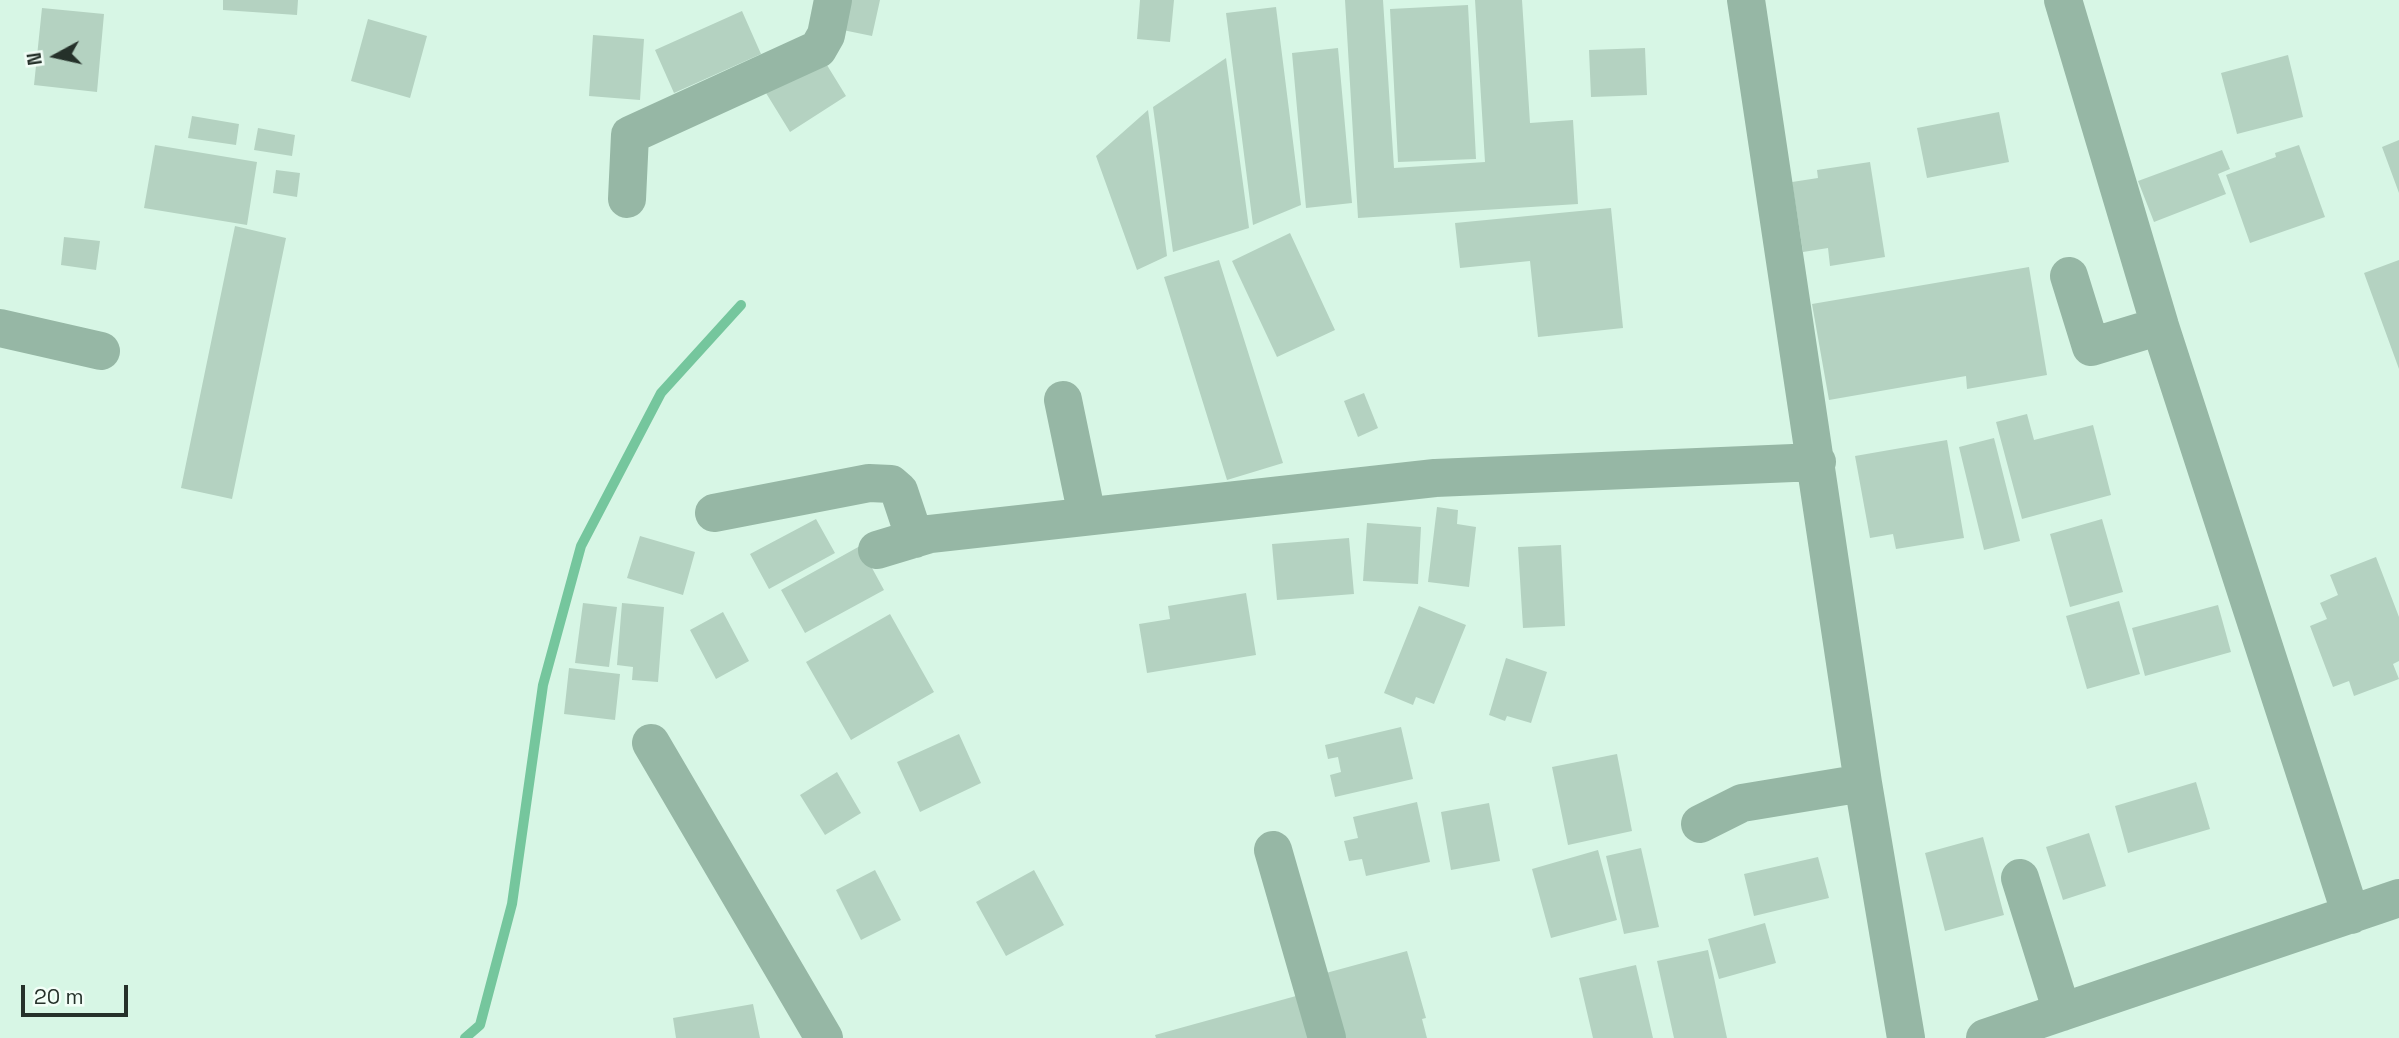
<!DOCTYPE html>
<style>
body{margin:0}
#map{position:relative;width:2399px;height:1038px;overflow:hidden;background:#d7f6e5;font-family:"Space Grotesk",sans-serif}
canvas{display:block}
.north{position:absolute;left:21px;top:21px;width:70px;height:70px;-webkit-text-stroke:5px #f2fef7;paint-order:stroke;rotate:262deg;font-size:19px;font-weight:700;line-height:28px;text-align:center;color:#25312a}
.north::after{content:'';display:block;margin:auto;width:24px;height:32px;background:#25312a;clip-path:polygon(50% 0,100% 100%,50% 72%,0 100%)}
.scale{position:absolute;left:21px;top:985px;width:107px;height:32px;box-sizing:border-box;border:4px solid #25312a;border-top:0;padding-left:9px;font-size:21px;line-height:24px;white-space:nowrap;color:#25312a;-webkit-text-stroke:5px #f2fef7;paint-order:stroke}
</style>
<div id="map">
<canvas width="2399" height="1038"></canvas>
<div class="north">N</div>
<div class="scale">20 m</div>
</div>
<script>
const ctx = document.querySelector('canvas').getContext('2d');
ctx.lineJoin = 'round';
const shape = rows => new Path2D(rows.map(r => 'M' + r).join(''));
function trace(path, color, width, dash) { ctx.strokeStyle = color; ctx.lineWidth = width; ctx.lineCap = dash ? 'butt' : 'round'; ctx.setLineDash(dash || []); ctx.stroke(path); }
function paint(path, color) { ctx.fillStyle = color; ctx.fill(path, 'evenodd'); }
trace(shape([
 [465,1038,480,1025,512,904,543,685,581,546,661,393,741,305]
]), '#75c69d', 10);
paint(shape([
 [223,0,298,0,297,15,223,10],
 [844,0,880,0,872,36,838,29],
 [1140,0,1174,0,1170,42,1137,39],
 [1345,0,1383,0,1394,168,1485,162,1475,0,1522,0,1530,123,1573,120,1578,204,1358,218],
 [1468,5,1476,159,1398,162,1390,9],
 [1276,7,1301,205,1253,225,1226,13],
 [42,8,104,14,97,92,34,85],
 [742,11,761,54,674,93,655,50],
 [368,19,427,36,410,98,351,81],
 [593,35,644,39,640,100,589,96],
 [1338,48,1352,203,1306,208,1292,53],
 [1645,48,1647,95,1591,97,1589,50],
 [2288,55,2303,117,2237,134,2221,73],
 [822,57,846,96,790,132,766,93],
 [1226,58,1249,228,1173,252,1153,107],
 [1148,110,1167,256,1137,270,1096,156],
 [1999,112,2009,162,1927,178,1917,128],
 [192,116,239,124,236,145,188,138],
 [258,128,295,135,292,156,254,150],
 [2399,140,2399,193,2382,147],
 [155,145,257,162,247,225,144,208],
 [2299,145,2325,217,2250,243,2226,175,2276,157,2275,153],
 [2222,150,2230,169,2218,174,2226,194,2154,222,2138,181],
 [1870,162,1885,257,1830,266,1828,248,1803,252,1792,182,1818,178,1817,170],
 [276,170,300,173,297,197,273,193],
 [1611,208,1623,328,1538,337,1530,261,1460,268,1455,223],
 [235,226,286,238,232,499,181,488],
 [1290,233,1335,330,1277,357,1232,261],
 [64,237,100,241,96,270,61,265],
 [1219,260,1283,463,1227,480,1164,277],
 [2399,260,2399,369,2364,273],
 [2029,267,2047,375,1967,389,1966,376,1829,400,1812,304],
 [1364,393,1378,428,1358,437,1344,401],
 [2027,414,2034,440,2093,425,2111,495,2022,519,1996,422],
 [1994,438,2020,541,1984,550,1959,447],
 [1947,440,1964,538,1896,549,1893,534,1870,538,1855,456],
 [1437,507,1458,510,1457,524,1476,527,1469,587,1428,582],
 [816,519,835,553,769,589,750,554],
 [2102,519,2123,592,2070,607,2050,534],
 [1367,523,1421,527,1418,584,1363,581],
 [640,536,695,552,683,595,627,578],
 [1349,538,1354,594,1277,600,1272,544],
 [1561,545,1565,626,1523,628,1518,547],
 [860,546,884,590,805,633,781,590],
 [2376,557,2399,617,2399,661,2393,664,2399,679,2354,696,2349,681,2333,687,2310,626,2327,619,2320,603,2338,595,2330,575],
 [1246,593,1256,655,1147,673,1139,624,1170,619,1168,606],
 [2119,601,2140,674,2087,689,2066,616],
 [583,603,617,607,609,667,575,663],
 [622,603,664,607,658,682,632,680,633,667,617,665],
 [2218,605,2231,652,2145,676,2132,628],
 [1419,606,1466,625,1434,704,1416,697,1413,705,1384,693],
 [723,612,749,661,716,679,690,630],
 [890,614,934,692,851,740,806,662],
 [1506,658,1547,672,1531,723,1507,716,1505,721,1489,715],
 [569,668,620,674,615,720,564,714],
 [1401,727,1413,779,1335,797,1330,775,1341,772,1338,757,1328,759,1325,745],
 [959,734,981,783,920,812,897,762],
 [1617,754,1632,831,1568,845,1552,767],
 [837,772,861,813,825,835,800,795],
 [2196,782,2210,829,2128,853,2115,806],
 [1417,802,1430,862,1366,876,1362,859,1349,861,1344,841,1358,838,1353,817],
 [1489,803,1500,861,1451,870,1441,812],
 [2089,833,2106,886,2063,900,2046,847],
 [1983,837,2004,915,1945,931,1925,853],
 [1641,848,1659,927,1624,934,1606,856],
 [1598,850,1617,920,1551,938,1532,869],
 [1818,857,1829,898,1754,916,1744,874],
 [875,870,901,920,861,940,836,890],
 [1034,870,1064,925,1006,956,976,902],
 [1765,923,1776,963,1719,979,1708,939],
 [1708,950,1727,1038,1674,1038,1657,961],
 [1407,951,1426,1018,1422,1019,1427,1038,1344,1038,1326,973],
 [1636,965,1653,1038,1593,1038,1579,978],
 [1296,996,1308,1038,1156,1038,1155,1035],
 [753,1004,760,1038,676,1038,673,1018]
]), '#b4d2c1');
trace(shape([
 [1746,0,1863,783,1906,1038],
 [2063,0,2160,326,2351,915],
 [627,199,630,135,818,49,826,35,833,0],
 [2069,276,2091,347,2160,326],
 [0,328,101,351],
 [1063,400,1087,516],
 [714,513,869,483,891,484,899,491,915,539],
 [877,550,930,534,1435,478,1817,462],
 [651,743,824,1038],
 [1700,824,1742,803,1863,783],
 [1273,850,1327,1038],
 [2020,878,2062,1012],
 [1985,1038,2399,898]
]), '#96b7a5', 38);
</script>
